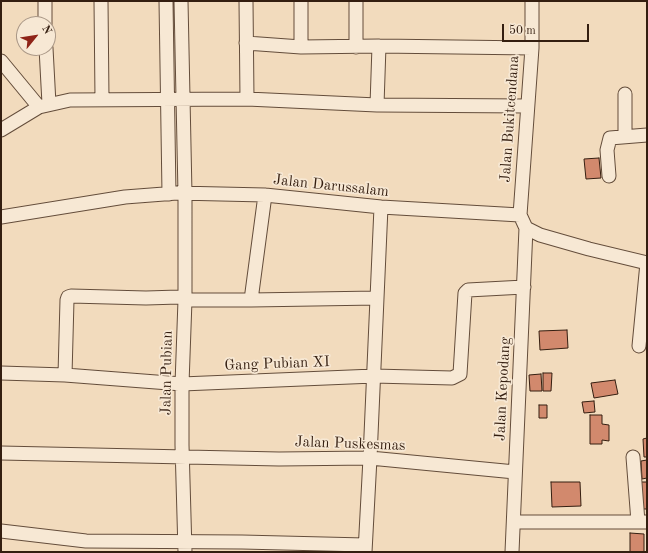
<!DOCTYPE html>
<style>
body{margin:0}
#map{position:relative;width:648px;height:553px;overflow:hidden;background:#f2dbbd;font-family:"Old Standard TT",serif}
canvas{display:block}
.frame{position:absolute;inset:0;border:2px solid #341e10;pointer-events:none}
.north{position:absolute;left:16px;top:16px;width:40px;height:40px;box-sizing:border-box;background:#f7e8d4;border:1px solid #a99786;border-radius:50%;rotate:60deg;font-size:11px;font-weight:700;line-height:16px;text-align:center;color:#341e10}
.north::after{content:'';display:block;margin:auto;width:14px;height:18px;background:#8f2418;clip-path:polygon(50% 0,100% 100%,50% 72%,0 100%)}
.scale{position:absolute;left:502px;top:24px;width:87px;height:18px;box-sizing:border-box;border:2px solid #341e10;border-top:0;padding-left:5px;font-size:12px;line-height:14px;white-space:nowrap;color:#341e10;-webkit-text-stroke:3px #f7e8d4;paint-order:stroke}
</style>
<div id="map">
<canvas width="648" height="553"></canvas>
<div class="frame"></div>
<div class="north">N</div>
<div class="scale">50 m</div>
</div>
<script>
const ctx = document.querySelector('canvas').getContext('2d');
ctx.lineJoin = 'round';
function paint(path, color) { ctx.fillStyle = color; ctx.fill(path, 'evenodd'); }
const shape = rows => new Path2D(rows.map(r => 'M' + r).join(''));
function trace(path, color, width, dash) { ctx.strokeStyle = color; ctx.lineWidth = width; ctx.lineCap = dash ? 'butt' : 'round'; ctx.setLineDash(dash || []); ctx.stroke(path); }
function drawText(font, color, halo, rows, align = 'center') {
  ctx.font = font + ' "Old Standard TT",serif'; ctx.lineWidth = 3.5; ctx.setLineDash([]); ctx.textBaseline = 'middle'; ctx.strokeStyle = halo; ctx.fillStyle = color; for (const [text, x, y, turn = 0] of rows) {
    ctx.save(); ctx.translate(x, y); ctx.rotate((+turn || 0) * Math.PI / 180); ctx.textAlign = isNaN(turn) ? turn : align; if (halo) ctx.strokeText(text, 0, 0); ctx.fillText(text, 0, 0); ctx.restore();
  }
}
const building = shape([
 [599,158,601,178,586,179,584,159,599,158],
 [567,330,568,348,540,350,539,331,567,330],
 [543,373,552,373,551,391,543,391,543,373],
 [541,374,542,391,530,391,529,375,541,374],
 [615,380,618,394,594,398,591,383,615,380],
 [594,401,595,412,584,413,582,402,594,401],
 [539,405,547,405,547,418,539,418,539,405],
 [590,415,602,415,602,424,609,425,609,441,602,440,602,444,590,444,590,415],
 [647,438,647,457,644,457,643,439,647,438],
 [647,460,647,478,642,479,641,461,647,460],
 [551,482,580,482,581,506,552,507,551,482],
 [640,482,647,482,647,509,640,509,640,482],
 [630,533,644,534,644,552,630,552,630,533]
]);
paint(building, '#d2896d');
trace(building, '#341e10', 1);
const minor = shape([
 [45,1,45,24],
 [101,1,102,99],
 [166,1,169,194],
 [181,1,185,194,185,300,182,384,182,445,185,552],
 [246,1,247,99],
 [301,1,301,47],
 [246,43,301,47,379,46,532,48],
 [356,47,356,1],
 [46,48,49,104],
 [1,61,39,107],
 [625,94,625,136],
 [377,105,379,46],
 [1,130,39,107,70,100,247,99,377,105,527,106],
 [609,176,607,150,610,138,647,135],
 [520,215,532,48,532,1],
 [1,217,125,197,177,193,265,195,381,207,520,215,526,228,540,235,589,249,647,263],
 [251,300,377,298],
 [639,346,647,263],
 [1,373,65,375,182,384,374,376,452,378,460,374,465,293,468,290,524,287],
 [65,375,67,300,68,297,71,296,146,298,179,297,185,300,251,300,265,195],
 [1,453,279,459,370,458,515,472],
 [633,457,638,522],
 [514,522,647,522],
 [1,531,86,541,242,542,365,545],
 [365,552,370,458,381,207],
 [512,552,526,228]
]);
trace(minor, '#644d3b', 15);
trace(minor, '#f7e8d4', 13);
drawText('15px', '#341e10', '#f7e8d4', [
 ["Jalan Bukitcendana",510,119,-86],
 ["Jalan Darussalam",331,186,6],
 ["Gang Pubian XI",277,364,-2],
 ["Jalan Pubian",167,373,-89],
 ["Jalan Kepodang",503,389,-87],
 ["Jalan Puskesmas",350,444,2]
]);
</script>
